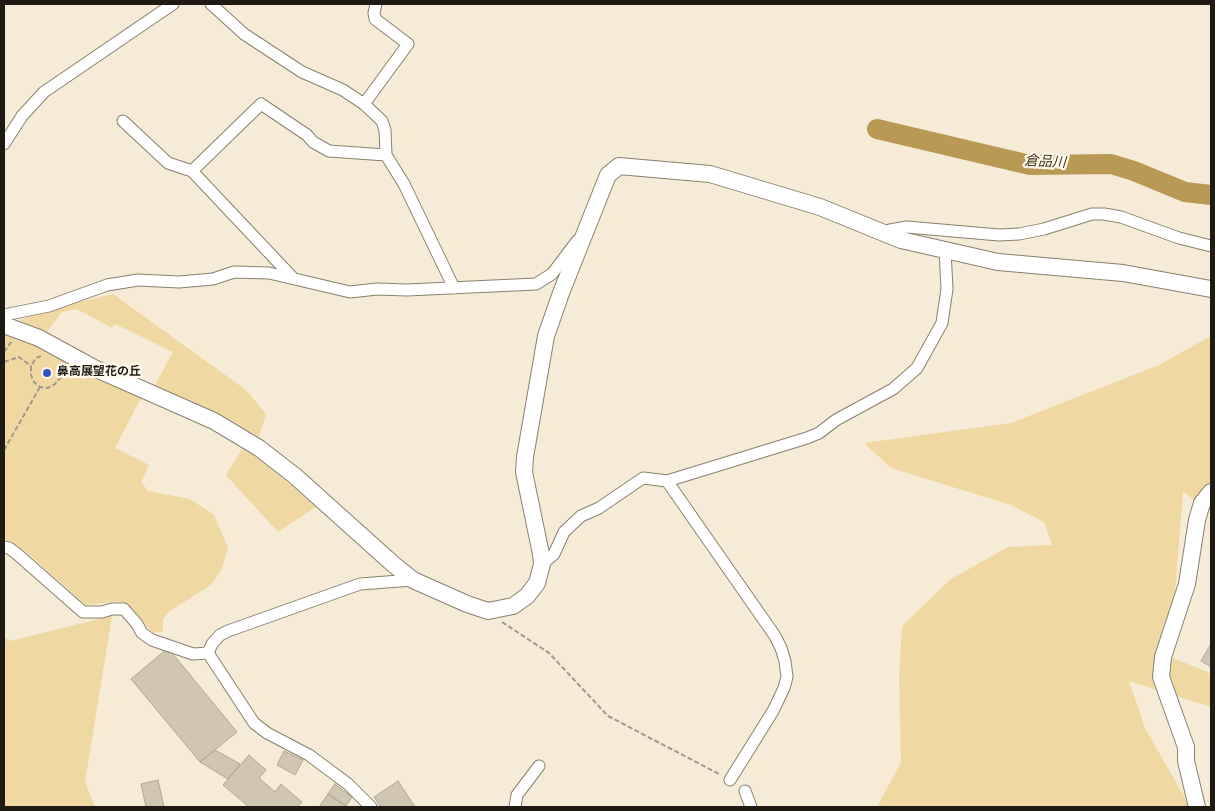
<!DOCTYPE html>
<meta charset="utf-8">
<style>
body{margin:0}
#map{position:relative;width:1215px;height:811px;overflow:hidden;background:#f5ebd6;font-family:Overpass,sans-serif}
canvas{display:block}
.frame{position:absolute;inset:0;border:5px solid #1f1b14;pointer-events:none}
</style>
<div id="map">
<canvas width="1215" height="811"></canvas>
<div class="frame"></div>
</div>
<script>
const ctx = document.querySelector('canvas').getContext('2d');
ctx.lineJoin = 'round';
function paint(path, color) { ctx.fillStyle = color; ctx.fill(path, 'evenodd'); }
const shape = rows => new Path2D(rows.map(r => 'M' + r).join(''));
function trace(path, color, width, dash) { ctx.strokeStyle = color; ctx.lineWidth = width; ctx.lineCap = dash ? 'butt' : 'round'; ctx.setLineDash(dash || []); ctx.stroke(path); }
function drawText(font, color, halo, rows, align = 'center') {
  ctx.font = font + ' Overpass,"Noto Sans JP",sans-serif'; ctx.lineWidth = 4.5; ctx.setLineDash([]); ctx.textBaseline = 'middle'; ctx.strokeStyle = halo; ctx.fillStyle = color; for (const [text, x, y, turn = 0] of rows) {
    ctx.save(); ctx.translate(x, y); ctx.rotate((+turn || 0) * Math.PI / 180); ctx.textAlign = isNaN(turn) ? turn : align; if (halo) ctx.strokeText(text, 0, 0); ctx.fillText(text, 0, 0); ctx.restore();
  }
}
paint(shape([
 [113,294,246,390,266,414,259,437,220,414,154,387,173,352,115,324,112,328,77,309,62,312,45,334,19,320,66,305],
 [4,334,27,341,141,398,115,448,149,465,141,482,148,491,190,499,214,515,228,548,222,568,212,584,170,611,163,619,163,631,153,633,132,608,120,601,86,605,24,550,4,540],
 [1211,336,1211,511,1183,492,1174,604,1155,651,1208,672,1211,675,1211,707,1129,681,1145,728,1190,807,877,807,901,762,899,677,902,626,951,579,1008,547,1052,545,1044,522,1011,505,891,468,864,443,1011,423,1159,365],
 [243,448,271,468,316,507,278,532,226,475],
 [112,616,85,782,95,807,4,807,4,636,10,641]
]), '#f0d8a3');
trace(shape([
 [877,129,1030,165,1111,164,1134,171,1185,192,1211,195]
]), '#b89a54', 20);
const building = shape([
 [1211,644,1211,667,1201,661,1211,644],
 [168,648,237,732,200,762,131,679,168,648],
 [215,750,240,764,228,779,200,762,215,750],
 [284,751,303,760,295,775,277,765,284,751],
 [249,755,266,770,259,778,275,792,281,784,302,802,297,807,249,807,223,785,249,755],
 [158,780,164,807,146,807,141,784,158,780],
 [398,781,415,807,381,807,374,797,398,781],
 [335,784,352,797,346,806,328,794,335,784],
 [328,794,346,806,345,807,319,807,328,794]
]);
paint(building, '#d0c6b2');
trace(building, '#b1a894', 1);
const street = shape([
 [211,4,244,34,302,72,343,90,364,104,382,121,385,130,386,155,404,184,454,288],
 [364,104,408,44,375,19,374,13,376,4],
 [123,121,168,163,192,171,292,277],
 [4,144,22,116,44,92,173,4],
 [192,171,261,104,307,135,313,142,329,151,386,155],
 [887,234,890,230,907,227,999,235,1019,234,1044,229,1092,214,1104,214,1121,217,1179,238,1211,246],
 [4,315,49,306,107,285,138,280,179,282,213,279,234,272,269,273,350,292,377,289,407,290,536,284,552,274,577,241],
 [667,481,775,636,781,648,785,661,787,677,784,688,773,711,730,780],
 [4,547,9,548,17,554,83,612,102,612,112,609,124,609,137,624,142,633,152,640,193,654,208,653],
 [542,564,554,554,564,532,581,516,599,508,643,478,667,481,807,438,819,433,836,420,893,389,917,368,942,323,947,289,945,250],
 [745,791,751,807],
 [371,807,348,784,309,755,267,733,254,723,208,653,212,644,220,635,228,631,360,584,413,580],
 [515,807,517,795,539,766]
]);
const secondary = shape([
 [4,325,39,338,94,368,214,421,259,448,295,476,393,564,413,580,467,604,488,611,513,606,527,596,537,583,542,564,541,554,524,472,525,457,546,336,561,293,608,175,619,166,710,174,820,207,901,240,998,262,1123,273,1211,289],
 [1197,807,1186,761,1186,747,1161,677,1163,657,1187,584,1197,520,1202,503,1211,492]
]);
trace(street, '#89816e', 13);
trace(secondary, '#89816e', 18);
trace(shape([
 [4,352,12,341],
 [41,356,36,358,31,366,31,375,34,382,40,387,48,388,55,384,61,377,61,367],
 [4,362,19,357,31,366],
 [4,450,40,387],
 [502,622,549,653,608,716,721,775]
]), '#a19989', 2, [5, 2.5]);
trace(street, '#fff', 11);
trace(secondary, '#fff', 16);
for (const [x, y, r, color] of [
 [47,373,5,"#3355c5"]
]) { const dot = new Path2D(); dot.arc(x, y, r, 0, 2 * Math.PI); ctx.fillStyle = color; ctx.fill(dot); trace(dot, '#fff9ec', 2); }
drawText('bold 12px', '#1f1b14', '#fff9ec', [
 ["鼻高展望花の丘",57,373]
], 'left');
drawText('italic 14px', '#413414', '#fff9ec', [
 ["倉品川",1045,163,3]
]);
</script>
